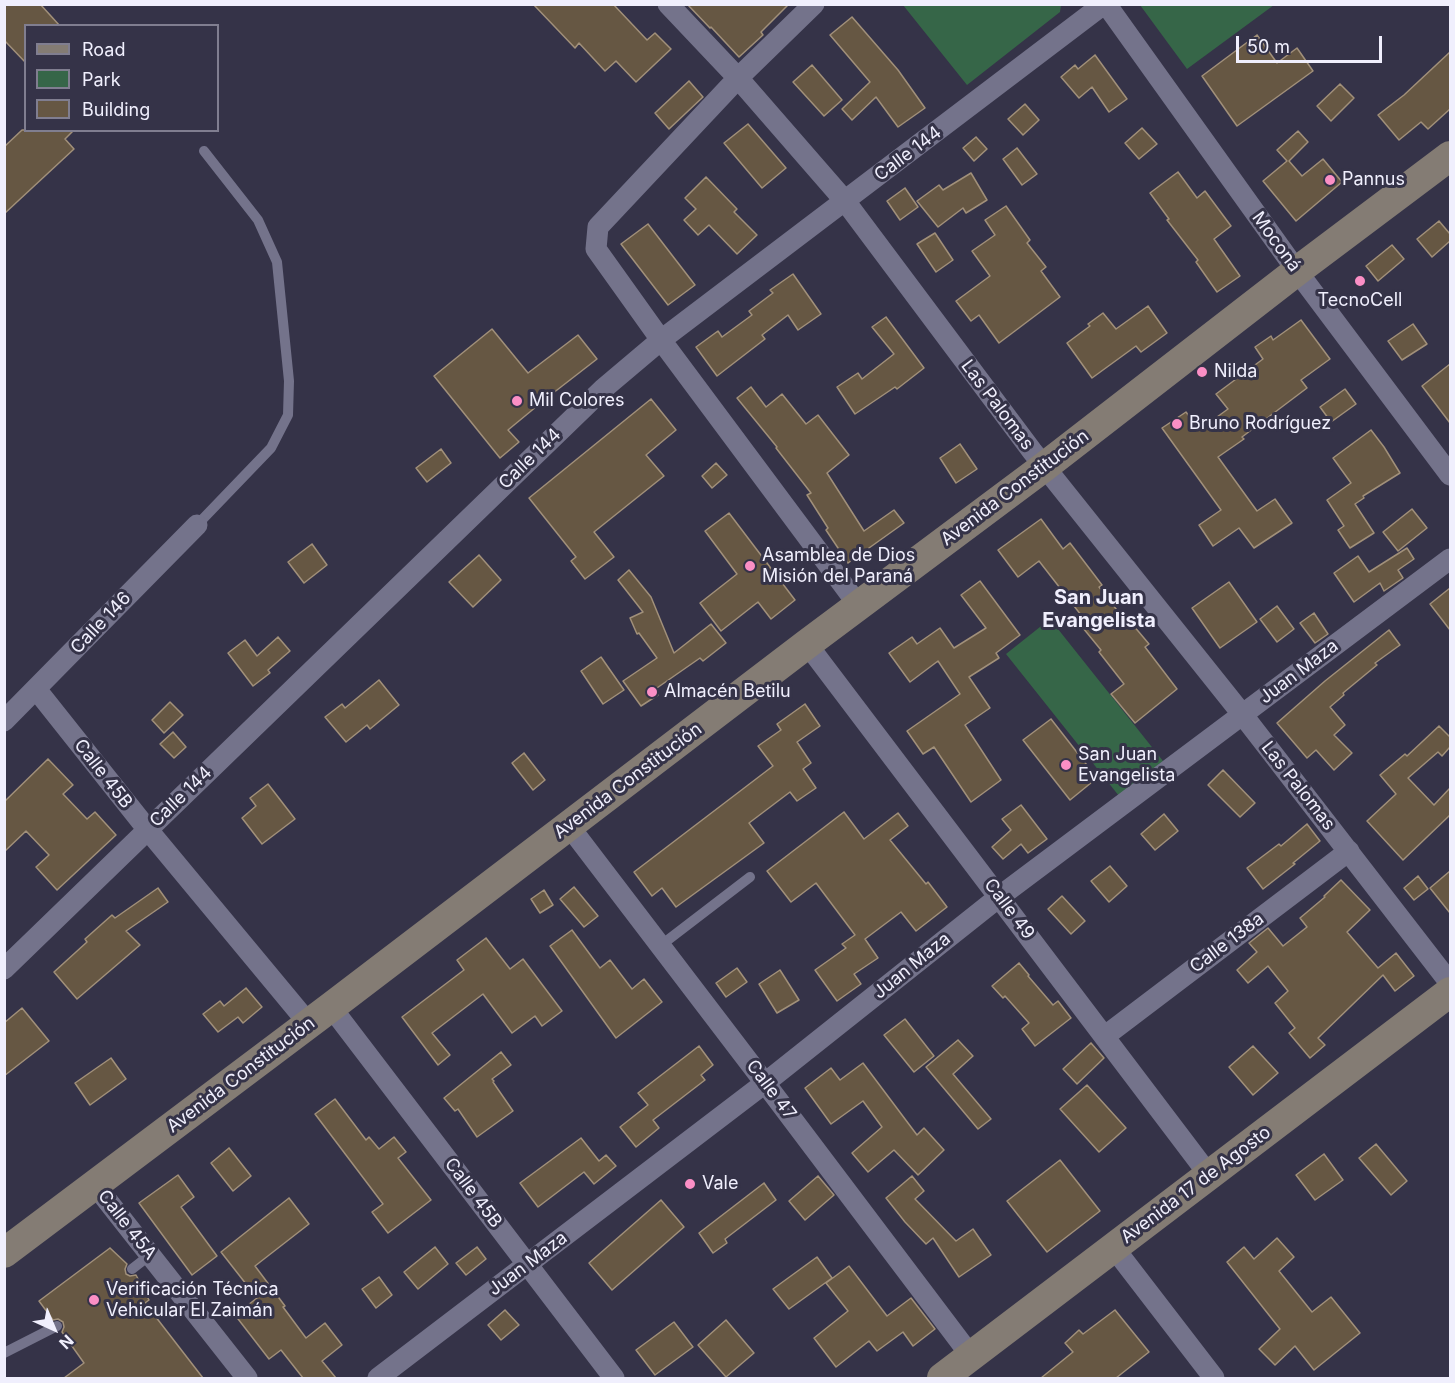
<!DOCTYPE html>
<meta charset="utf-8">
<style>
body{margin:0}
#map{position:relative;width:1455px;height:1383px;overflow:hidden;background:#353348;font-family:Inter,sans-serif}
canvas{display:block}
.frame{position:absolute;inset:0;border:6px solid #f0effd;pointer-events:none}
.legend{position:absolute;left:24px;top:24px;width:195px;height:108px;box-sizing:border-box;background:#353348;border:2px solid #807e90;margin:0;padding:8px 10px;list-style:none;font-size:18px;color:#f0effd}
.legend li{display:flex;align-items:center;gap:12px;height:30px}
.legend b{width:30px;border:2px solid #807e90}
.north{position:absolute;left:24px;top:1299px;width:60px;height:60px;-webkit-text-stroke:4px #353348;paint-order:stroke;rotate:136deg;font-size:16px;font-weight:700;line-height:24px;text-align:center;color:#f0effd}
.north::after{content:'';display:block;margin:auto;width:21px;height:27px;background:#f0effd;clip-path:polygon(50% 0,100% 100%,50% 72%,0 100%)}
.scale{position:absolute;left:1236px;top:36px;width:146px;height:27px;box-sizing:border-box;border:3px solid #f0effd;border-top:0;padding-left:8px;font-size:18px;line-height:21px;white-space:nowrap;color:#f0effd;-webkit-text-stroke:4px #353348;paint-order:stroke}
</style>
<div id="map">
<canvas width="1455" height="1383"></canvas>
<div class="frame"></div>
<ul class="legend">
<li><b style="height:8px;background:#847c74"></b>Road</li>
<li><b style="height:16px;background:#366648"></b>Park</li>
<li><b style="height:16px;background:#665743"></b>Building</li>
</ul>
<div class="north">N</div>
<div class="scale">50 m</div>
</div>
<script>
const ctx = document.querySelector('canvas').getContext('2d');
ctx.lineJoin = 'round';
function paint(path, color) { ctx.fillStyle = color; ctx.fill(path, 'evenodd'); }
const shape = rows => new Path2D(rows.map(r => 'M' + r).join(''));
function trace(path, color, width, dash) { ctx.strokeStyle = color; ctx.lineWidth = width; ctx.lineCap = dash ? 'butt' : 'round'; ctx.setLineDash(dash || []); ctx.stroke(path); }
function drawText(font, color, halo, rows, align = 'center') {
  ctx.font = font + ' Inter,sans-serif'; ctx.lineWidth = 6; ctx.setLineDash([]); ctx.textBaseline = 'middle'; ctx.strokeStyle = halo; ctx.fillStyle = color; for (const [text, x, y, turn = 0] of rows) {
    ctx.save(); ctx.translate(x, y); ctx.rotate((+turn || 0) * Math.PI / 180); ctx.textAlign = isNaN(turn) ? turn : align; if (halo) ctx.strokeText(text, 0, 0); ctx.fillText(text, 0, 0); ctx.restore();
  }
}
paint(shape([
 [903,5,1061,5,1060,12,967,85],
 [1140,5,1140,4,1274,5,1187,69],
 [1050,619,1163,761,1119,796,1006,654]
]), '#366648');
const building = shape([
 [4,4,40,4,60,26,26,26,26,63,4,40,4,4],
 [533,4,613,4,647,40,655,33,671,49,636,82,616,61,605,71,579,43,575,48,533,4],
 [687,4,789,4,761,32,763,35,739,57,711,27,710,28,687,4],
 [852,17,898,70,925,108,898,127,876,97,852,120,842,109,870,82,830,35,852,17],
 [1257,35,1277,63,1297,48,1313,71,1237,126,1202,76,1257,35],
 [1450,52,1450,109,1428,129,1421,122,1399,140,1378,115,1404,95,1450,52],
 [1095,55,1127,99,1109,112,1092,87,1079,98,1061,77,1075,65,1078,69,1095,55],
 [812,65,842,100,824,116,793,82,812,65],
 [689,81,703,97,669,129,655,113,689,81],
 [1340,84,1354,98,1331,121,1317,106,1340,84],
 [1025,104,1039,120,1023,135,1008,119,1025,104],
 [748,124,786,168,762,188,724,143,748,124],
 [1142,128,1157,144,1139,159,1125,143,1142,128],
 [22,130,74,130,65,139,74,149,4,214,4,147,22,130],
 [1298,131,1308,142,1289,161,1302,176,1323,159,1342,182,1296,221,1263,181,1287,161,1277,150,1298,131],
 [976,137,987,149,974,161,963,148,976,137],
 [1017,148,1037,174,1022,185,1003,159,1017,148],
 [1178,172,1197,198,1205,191,1231,226,1214,239,1240,276,1217,292,1196,262,1198,260,1167,220,1169,219,1150,193,1178,172],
 [971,173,987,200,966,213,963,208,938,227,917,201,939,185,943,190,971,173],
 [706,177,737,209,734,212,757,235,737,254,709,225,698,235,684,220,696,209,685,198,706,177],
 [905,188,918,207,900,220,887,201,905,188],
 [1006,206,1030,240,1027,243,1046,267,1041,271,1060,297,999,343,979,315,971,321,956,301,990,276,972,251,995,235,985,220,1006,206],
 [1439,221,1450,234,1450,241,1432,257,1417,239,1439,221],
 [648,224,695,285,668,305,621,244,648,224],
 [935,233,953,260,936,272,917,244,935,233],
 [1392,245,1404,259,1378,281,1366,266,1392,245],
 [793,274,821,314,798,330,788,315,762,335,765,339,717,376,696,347,718,331,722,337,752,315,749,311,773,293,770,290,793,274],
 [1148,306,1167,333,1141,352,1136,346,1092,378,1067,343,1090,326,1088,324,1103,313,1116,329,1148,306],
 [886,317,924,368,897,389,895,387,855,414,837,387,858,373,862,379,894,354,872,327,886,317],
 [1301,320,1330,359,1301,380,1307,388,1242,437,1244,439,1218,457,1257,511,1275,499,1292,523,1254,548,1239,528,1213,546,1199,525,1221,510,1162,428,1186,412,1199,430,1228,409,1216,394,1263,359,1255,347,1271,336,1273,340,1301,320],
 [1413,324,1427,344,1402,360,1388,341,1413,324],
 [492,329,528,373,578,335,597,359,548,397,508,430,519,442,500,458,434,376,492,329],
 [1450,364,1450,423,1422,386,1450,364],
 [751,387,766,407,782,394,806,424,818,415,849,455,827,473,864,531,894,510,904,523,848,563,826,530,828,528,807,495,811,493,776,448,777,447,737,398,751,387],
 [1345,389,1356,404,1331,422,1320,407,1345,389],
 [651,399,676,430,646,455,664,476,594,532,614,557,585,579,571,561,576,557,529,498,651,399],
 [1371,430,1384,447,1400,473,1363,496,1364,498,1355,504,1374,533,1350,548,1338,530,1344,526,1327,500,1351,483,1333,458,1371,430],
 [960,444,977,469,956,483,940,458,960,444],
 [441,449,451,463,427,482,416,468,441,449],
 [716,463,727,475,712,488,702,476,716,463],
 [1412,509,1427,528,1398,551,1383,532,1412,509],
 [729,513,795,600,771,619,758,602,721,631,700,603,737,574,705,531,729,513],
 [1041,519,1063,549,1070,543,1102,585,1099,587,1130,627,1133,625,1149,644,1145,647,1177,689,1135,723,1111,694,1124,684,1099,652,1101,650,1083,628,1088,624,1039,561,1018,577,998,550,1041,519],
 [312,544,327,565,304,583,288,562,312,544],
 [1407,548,1414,559,1398,570,1403,578,1384,591,1380,583,1354,602,1334,573,1358,556,1369,572,1407,548],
 [479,555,501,580,473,607,449,582,479,555],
 [629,570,651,597,674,653,711,624,726,643,703,661,700,658,654,690,658,695,641,706,623,681,657,658,639,633,637,634,630,618,643,612,618,580,629,570],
 [980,581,1020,635,996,653,999,658,969,677,990,708,965,725,1001,780,971,802,934,747,923,754,907,731,960,694,938,661,910,682,889,653,912,637,917,644,940,628,954,648,986,628,961,595,980,581],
 [1229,582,1257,622,1220,648,1192,608,1229,582],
 [1450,588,1450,630,1430,604,1450,588],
 [1277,606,1294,629,1277,642,1260,619,1277,606],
 [1314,613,1328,634,1315,643,1300,623,1314,613],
 [1389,630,1400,645,1375,663,1377,665,1343,693,1344,695,1330,707,1345,725,1334,735,1352,753,1334,770,1316,750,1307,758,1277,723,1325,681,1389,630],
 [278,637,290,651,268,670,270,673,253,686,228,653,245,640,257,656,278,637],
 [601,657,624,690,603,704,581,671,601,657],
 [379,680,399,705,370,729,367,725,346,742,325,717,342,704,345,708,379,680],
 [170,702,183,715,164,733,152,720,170,702],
 [805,704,820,726,797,742,811,763,803,769,816,788,797,801,790,792,749,823,764,843,676,907,662,888,652,896,634,872,773,766,758,746,781,730,777,724,805,704],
 [1051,719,1097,778,1070,800,1023,740,1051,719],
 [1439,726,1450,737,1450,747,1442,756,1438,752,1408,778,1434,805,1450,788,1450,815,1403,860,1367,821,1396,794,1380,775,1405,754,1407,756,1439,726],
 [173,732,186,747,174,758,160,744,173,732],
 [524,753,545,780,533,790,512,763,524,753],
 [48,759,73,785,63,794,87,819,95,812,116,835,57,890,36,867,49,855,26,831,4,852,4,802,48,759],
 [1223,770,1255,803,1240,817,1208,785,1223,770],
 [268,784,295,819,262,844,242,818,256,806,250,798,268,784],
 [1021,805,1047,839,1028,853,1021,844,1003,859,992,847,1011,830,1002,819,1021,805],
 [844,812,864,839,898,813,908,826,890,840,926,884,928,882,947,907,916,931,901,912,865,939,878,958,854,974,861,984,837,1001,815,970,846,948,842,944,855,935,816,883,791,902,767,871,844,812],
 [1164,814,1178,831,1155,850,1141,834,1164,814],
 [1307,824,1320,841,1293,863,1295,864,1263,889,1247,868,1279,844,1281,846,1307,824],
 [1110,866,1127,886,1109,902,1091,881,1110,866],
 [1450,871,1450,913,1430,888,1450,871],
 [1418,876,1428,889,1414,900,1404,888,1418,876],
 [1341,880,1370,910,1347,932,1378,968,1396,953,1414,976,1395,991,1383,975,1318,1038,1325,1045,1310,1058,1289,1033,1295,1028,1275,1003,1288,991,1268,966,1248,983,1237,970,1257,952,1249,943,1268,928,1283,946,1307,927,1300,918,1325,897,1324,896,1341,880],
 [574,887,598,916,584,927,560,899,574,887],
 [158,888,168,902,126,931,140,945,77,999,54,972,87,942,85,939,112,915,115,918,158,888],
 [544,890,553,905,540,913,531,899,544,890],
 [1062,896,1085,921,1071,934,1048,909,1062,896],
 [572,930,600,968,610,960,632,989,644,979,662,1002,616,1038,550,946,572,930],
 [486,938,510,969,523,959,562,1011,542,1026,535,1016,512,1033,483,994,432,1033,450,1055,438,1065,402,1017,464,970,457,960,486,938],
 [1019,963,1029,975,1028,976,1053,1005,1058,1001,1071,1018,1035,1046,1022,1029,1029,1023,1005,996,1003,998,992,986,1019,963],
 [737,968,747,982,726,997,716,983,737,968],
 [780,970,799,1000,777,1013,759,984,780,970],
 [246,988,262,1007,243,1023,238,1017,218,1032,203,1014,220,1001,224,1006,246,988],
 [22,1008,49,1041,4,1076,4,1023,22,1008],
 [905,1019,934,1056,914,1072,884,1035,905,1019],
 [958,1040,973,1056,953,1074,991,1119,978,1129,926,1067,958,1040],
 [1091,1043,1104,1058,1077,1084,1063,1069,1091,1043],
 [699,1046,713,1065,701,1075,705,1080,653,1120,659,1128,636,1147,620,1127,648,1105,638,1093,699,1046],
 [1253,1046,1278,1073,1253,1095,1229,1067,1253,1046],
 [501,1052,511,1065,492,1079,494,1081,493,1082,513,1111,477,1137,458,1109,455,1111,444,1098,501,1052],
 [111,1058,126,1079,90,1105,75,1083,111,1058],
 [863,1063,917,1135,924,1128,944,1150,918,1175,894,1150,868,1172,852,1153,882,1127,863,1101,831,1124,805,1088,831,1068,840,1080,863,1063],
 [1087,1085,1126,1128,1099,1152,1060,1109,1087,1085],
 [335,1099,366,1140,369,1137,379,1149,394,1137,406,1152,398,1158,431,1200,388,1233,372,1212,383,1204,315,1114,335,1099],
 [581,1138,599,1161,606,1155,616,1166,594,1184,584,1172,538,1207,520,1183,581,1138],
 [1376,1144,1407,1181,1391,1195,1359,1158,1376,1144],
 [229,1148,251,1176,233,1191,211,1163,229,1148],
 [1324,1154,1343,1180,1315,1200,1296,1175,1324,1154],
 [1060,1160,1100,1211,1047,1252,1007,1201,1060,1160],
 [178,1175,194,1197,181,1207,217,1256,192,1275,139,1203,178,1175],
 [818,1176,834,1195,805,1220,789,1201,818,1176],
 [912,1176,924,1191,915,1199,956,1241,973,1229,991,1255,959,1277,933,1238,926,1244,905,1222,886,1198,912,1176],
 [764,1183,776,1200,725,1239,727,1243,713,1253,699,1233,764,1183],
 [289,1198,309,1224,255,1266,285,1306,283,1307,306,1338,325,1323,342,1345,322,1361,336,1378,303,1378,281,1350,269,1359,235,1315,257,1298,221,1252,289,1198],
 [661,1200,684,1227,612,1290,589,1263,661,1200],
 [1277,1238,1294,1257,1279,1271,1312,1312,1331,1297,1360,1333,1314,1370,1295,1346,1275,1365,1259,1349,1280,1329,1227,1262,1244,1247,1254,1259,1277,1238],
 [435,1247,448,1264,418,1289,404,1272,435,1247],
 [477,1247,486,1259,466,1275,456,1263,477,1247],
 [110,1248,127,1264,125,1269,126,1274,130,1276,136,1275,149,1300,145,1303,203,1378,64,1378,84,1363,62,1332,64,1327,63,1322,58,1319,53,1320,39,1301,110,1248],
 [817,1257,832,1278,789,1309,773,1289,817,1257],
 [849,1266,887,1316,911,1298,935,1329,913,1346,903,1332,877,1351,869,1341,836,1367,814,1338,848,1311,826,1283,849,1266],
 [379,1277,392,1295,376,1308,362,1289,379,1277],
 [505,1310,519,1325,501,1340,488,1325,505,1310],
 [1115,1310,1149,1352,1116,1378,1041,1378,1073,1352,1065,1343,1079,1330,1083,1334,1115,1310],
 [726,1320,754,1353,726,1377,698,1345,726,1320],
 [674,1322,693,1347,655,1375,636,1350,674,1322]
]);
paint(building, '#665743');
trace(building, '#a1907a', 1.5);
trace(shape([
 [197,525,271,448,288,415,289,381,277,262,258,220,204,151],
 [660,946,750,877],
 [132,1269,150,1255],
 [4,1353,57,1326]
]), '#74738b', 10);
trace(shape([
 [668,4,738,78,845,201,1032,451,1242,714,1450,983],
 [814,4,738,78,598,227,596,249,661,340,859,606],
 [1106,4,1297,271,1450,475],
 [807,644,1209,1175],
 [36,689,148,830,309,1024],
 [4,721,197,525],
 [569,826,765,1083,971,1356],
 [4,969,603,389,661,340,1104,4],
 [331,1007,614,1378],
 [1105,1036,1349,851],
 [95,1185,247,1378],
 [1114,1248,1214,1378],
 [378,1378,765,1083,999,897,1450,559]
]), '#74738b', 21);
trace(shape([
 [4,1253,331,1007,807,644,1044,467,1297,271,1450,156],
 [942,1378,1450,992]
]), '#847c74', 30);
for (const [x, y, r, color] of [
 [1330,180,6,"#fb8fc5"],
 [1360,281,6,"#fb8fc5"],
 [1202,372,6,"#fb8fc5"],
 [517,401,6,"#fb8fc5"],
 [1177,424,6,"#fb8fc5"],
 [750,566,6,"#fb8fc5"],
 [652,692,6,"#fb8fc5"],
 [1066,765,6,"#fb8fc5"],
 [690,1184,6,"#fb8fc5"],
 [94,1300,6,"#fb8fc5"]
]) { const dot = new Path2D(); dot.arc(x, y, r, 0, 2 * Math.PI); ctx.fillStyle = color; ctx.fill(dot); trace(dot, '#353348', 2); }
drawText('18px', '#f0effd', '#353348', [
 ["Calle 144",908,154,-37],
 ["Moconá",1276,242,54],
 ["Las Palomas",997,405,53],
 ["Calle 144",530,459,-44],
 ["Avenida Constitución",1015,488,-37],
 ["Calle 146",101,623,-46],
 ["Juan Maza",1299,672,-37],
 ["Calle 45B",103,774,52],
 ["Avenida Constitución",628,781,-37],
 ["Las Palomas",1298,786,52],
 ["Calle 144",181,797,-44],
 ["Calle 49",1009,909,53],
 ["Calle 138a",1227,943,-37],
 ["Juan Maza",912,966,-39],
 ["Avenida Constitución",241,1075,-37],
 ["Calle 47",771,1090,53],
 ["Avenida 17 de Agosto",1196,1185,-37],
 ["Calle 45B",473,1193,53],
 ["Calle 45A",127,1225,52],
 ["Juan Maza",528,1264,-37]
]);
drawText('18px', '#f0effd', '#353348', [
 ["Pannus",1342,180],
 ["TecnoCell",1360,301,"center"],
 ["Nilda",1214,372],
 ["Mil Colores",529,401],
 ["Bruno Rodríguez",1189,424],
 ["Asamblea de Dios",762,556],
 ["Misión del Paraná",762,577],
 ["Almacén Betilu",664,692],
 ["San Juan",1078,755],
 ["Evangelista",1078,776],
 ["Vale",702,1184],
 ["Verificación Técnica",106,1290],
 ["Vehicular El Zaimán",106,1311]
], 'left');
drawText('bold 20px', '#f0effd', '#353348', [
 ["San Juan",1099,598],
 ["Evangelista",1099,621]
]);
</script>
